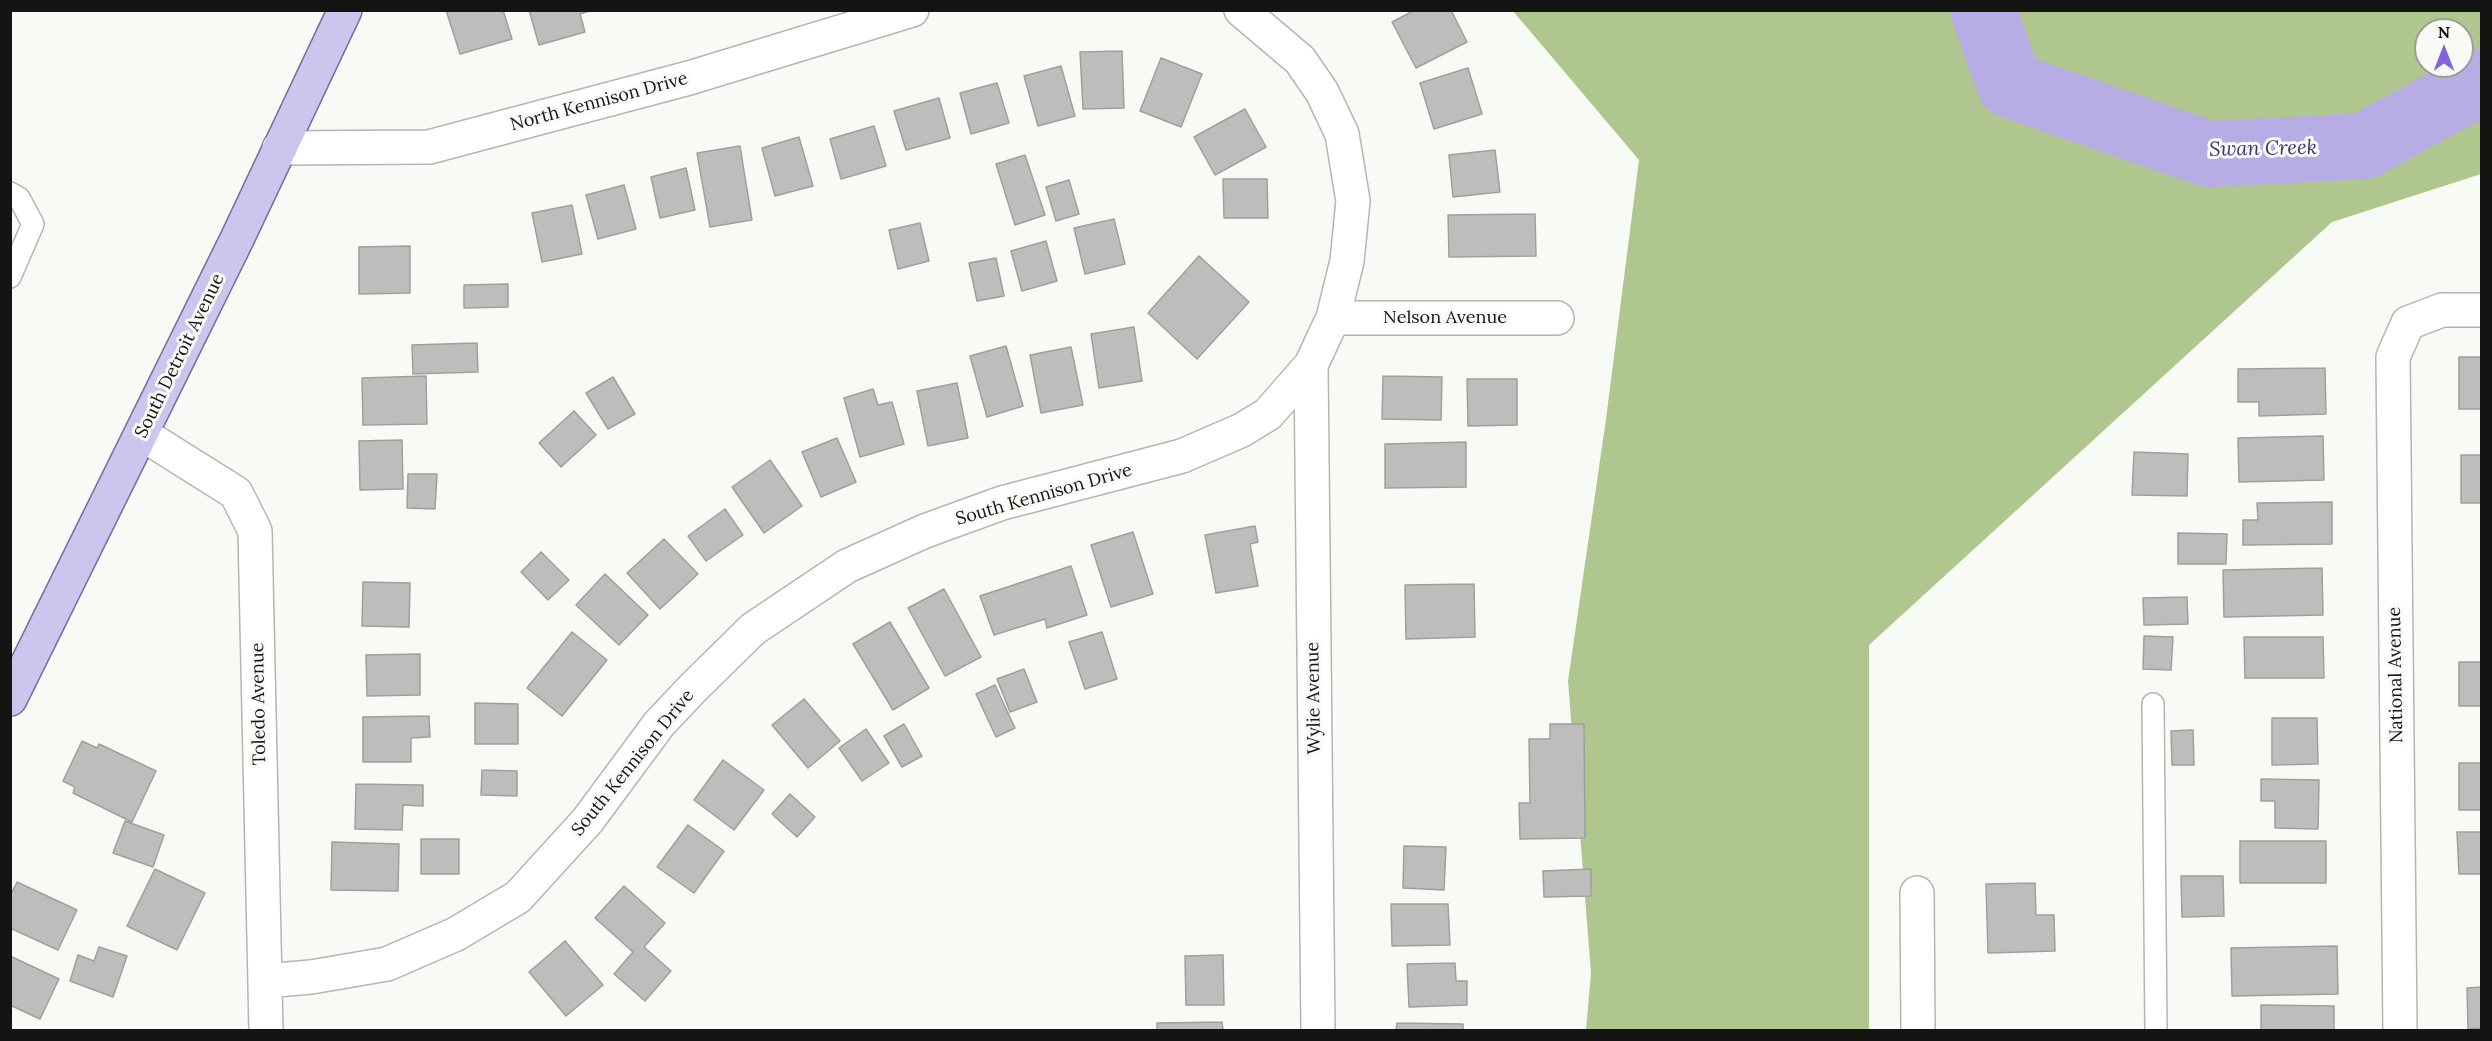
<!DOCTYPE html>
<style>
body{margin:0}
#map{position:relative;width:2492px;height:1041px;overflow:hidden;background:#f8faf6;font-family:Lora,serif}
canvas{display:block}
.frame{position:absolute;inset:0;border:12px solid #141413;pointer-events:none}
.north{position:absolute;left:2414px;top:18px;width:60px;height:60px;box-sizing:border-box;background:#f8faf6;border:2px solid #9d9e9b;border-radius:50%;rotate:0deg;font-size:16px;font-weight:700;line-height:24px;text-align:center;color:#141413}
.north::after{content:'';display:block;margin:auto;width:21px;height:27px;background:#8561dc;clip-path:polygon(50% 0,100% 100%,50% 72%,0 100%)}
</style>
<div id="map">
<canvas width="2492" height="1041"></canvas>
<div class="frame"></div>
<div class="north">N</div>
</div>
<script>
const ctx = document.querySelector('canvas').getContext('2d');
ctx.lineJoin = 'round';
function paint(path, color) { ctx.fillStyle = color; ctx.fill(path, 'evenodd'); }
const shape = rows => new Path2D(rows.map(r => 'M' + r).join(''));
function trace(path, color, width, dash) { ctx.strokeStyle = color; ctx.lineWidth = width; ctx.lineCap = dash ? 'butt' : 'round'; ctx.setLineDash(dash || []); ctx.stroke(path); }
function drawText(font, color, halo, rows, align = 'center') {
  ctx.font = font + ' Lora,serif'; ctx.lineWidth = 6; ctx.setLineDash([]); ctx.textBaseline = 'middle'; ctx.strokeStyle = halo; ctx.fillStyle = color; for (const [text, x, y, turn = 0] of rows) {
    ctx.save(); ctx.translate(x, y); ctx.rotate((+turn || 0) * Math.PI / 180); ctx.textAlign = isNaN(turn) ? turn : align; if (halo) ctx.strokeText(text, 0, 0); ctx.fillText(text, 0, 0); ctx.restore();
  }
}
paint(shape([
 [1513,11,2481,11,2481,174,2332,222,1869,645,1869,1030,1586,1030,1591,973,1568,681,1606,419,1639,160],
 [2426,30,2462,30,2462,66,2426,66]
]), '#afc68f');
trace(shape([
 [1983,10,2010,85,2209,154,2364,146,2482,81]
]), '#b7ace3', 66);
const building = shape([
 [446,10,503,10,512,39,460,54,446,10],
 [529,10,593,10,580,14,585,32,539,45,529,10],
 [1415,10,1451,10,1467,42,1416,68,1392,22,1415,10],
 [1122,51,1124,108,1083,109,1080,52,1122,51],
 [1161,58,1202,74,1181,127,1140,111,1161,58],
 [1061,66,1075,116,1038,126,1024,76,1061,66],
 [1468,68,1482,114,1434,129,1420,83,1468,68],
 [997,83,1009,123,971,134,960,93,997,83],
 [939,98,950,138,906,150,894,111,939,98],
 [1245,109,1266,147,1215,175,1194,137,1245,109],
 [874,126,886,166,841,179,830,139,874,126],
 [799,137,813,186,775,196,762,148,799,137],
 [740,146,752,220,710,227,697,153,740,146],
 [1495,150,1500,192,1453,197,1449,155,1495,150],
 [1025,155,1045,215,1015,225,996,164,1025,155],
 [686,168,695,210,660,218,651,177,686,168],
 [1223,179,1267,179,1268,218,1224,218,1223,179],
 [1069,180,1079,214,1056,221,1046,187,1069,180],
 [624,185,636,229,598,239,586,195,624,185],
 [572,205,582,254,542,262,532,213,572,205],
 [1535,214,1536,256,1449,257,1448,215,1535,214],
 [1114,219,1125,264,1085,274,1074,228,1114,219],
 [920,223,929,261,898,269,889,230,920,223],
 [1046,241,1057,281,1022,291,1011,251,1046,241],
 [410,246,410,293,359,294,359,247,410,246],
 [1199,256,1249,302,1197,359,1148,313,1199,256],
 [996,258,1004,296,977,301,969,263,996,258],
 [508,284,508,307,464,308,464,285,508,284],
 [1134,327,1142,381,1099,388,1091,334,1134,327],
 [477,343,478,372,413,374,412,345,477,343],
 [1006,346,1023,406,987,417,970,356,1006,346],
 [1071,347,1083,405,1041,413,1030,355,1071,347],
 [2459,357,2482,357,2482,409,2459,409,2459,357],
 [2325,368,2326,414,2259,416,2259,402,2238,402,2238,369,2325,368],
 [426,376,427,424,363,425,362,378,426,376],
 [1383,376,1442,377,1441,420,1382,419,1383,376],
 [613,377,635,414,608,429,586,393,613,377],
 [1467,379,1517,379,1517,425,1468,426,1467,379],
 [957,383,968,438,928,446,917,391,957,383],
 [873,389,878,405,892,402,904,444,860,457,844,398,873,389],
 [574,411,596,435,561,467,539,443,574,411],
 [2323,436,2324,480,2239,482,2238,438,2323,436],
 [837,438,856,482,821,497,802,452,837,438],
 [402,440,403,489,360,490,359,441,402,440],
 [1466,442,1466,487,1385,488,1385,444,1466,442],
 [2134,452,2188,454,2187,496,2132,495,2134,452],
 [2461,455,2482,455,2482,503,2461,503,2461,455],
 [770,460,802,506,764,533,732,487,770,460],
 [408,474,437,474,435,509,407,508,408,474],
 [2332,502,2332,544,2243,545,2243,520,2258,520,2257,503,2332,502],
 [725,509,743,535,706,561,688,536,725,509],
 [1255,526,1258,542,1250,544,1258,586,1216,593,1205,535,1255,526],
 [1133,532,1153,594,1111,607,1091,545,1133,532],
 [2178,533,2227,534,2226,564,2178,564,2178,533],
 [664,539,698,574,660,609,627,573,664,539],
 [541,552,569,580,548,600,521,572,541,552],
 [1071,566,1087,615,1047,628,1045,619,994,635,980,596,1071,566],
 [2322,568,2323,615,2224,617,2223,570,2322,568],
 [605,574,648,615,619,645,576,605,605,574],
 [363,582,410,583,409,627,362,626,363,582],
 [1474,584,1475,637,1406,639,1405,585,1474,584],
 [944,589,981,657,945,676,908,608,944,589],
 [2187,597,2188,624,2144,625,2143,598,2187,597],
 [890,622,929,688,893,710,853,644,890,622],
 [572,632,607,660,562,716,527,688,572,632],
 [1102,632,1117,679,1085,689,1069,642,1102,632],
 [2144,636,2173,637,2171,670,2143,669,2144,636],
 [2244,637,2323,637,2324,678,2245,678,2244,637],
 [420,654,420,695,367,696,366,655,420,654],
 [2459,662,2482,662,2482,706,2459,706,2459,662],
 [1024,669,1037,702,1010,712,997,679,1024,669],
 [995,685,1015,728,996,737,976,694,995,685],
 [804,699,840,741,808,768,772,725,804,699],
 [475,703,518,704,518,744,475,744,475,703],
 [429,716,430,737,411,738,411,762,363,762,363,717,429,716],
 [2272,718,2317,718,2318,764,2272,765,2272,718],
 [904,724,922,756,902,767,884,736,904,724],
 [1550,724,1584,724,1585,838,1520,839,1519,803,1530,803,1529,739,1550,739,1550,724],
 [866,729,889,763,862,781,839,748,866,729],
 [2193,730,2194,765,2172,765,2171,731,2193,730],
 [82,741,97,748,99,744,156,771,132,822,73,793,75,787,63,781,82,741],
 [723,760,764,790,734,830,694,800,723,760],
 [2459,763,2482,763,2482,810,2459,810,2459,763],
 [482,770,517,771,517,796,481,795,482,770],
 [2261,779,2319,780,2318,829,2275,828,2275,801,2261,801,2261,779],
 [356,784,423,785,423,806,403,805,402,830,355,829,356,784],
 [790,794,815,817,797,837,772,814,790,794],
 [125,821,164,835,153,867,113,853,125,821],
 [688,825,724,851,694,893,657,867,688,825],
 [2457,832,2482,832,2482,874,2459,874,2457,832],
 [421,839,459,839,459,874,421,874,421,839],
 [2240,841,2326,841,2326,883,2240,883,2240,841],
 [332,842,399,844,398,891,331,890,332,842],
 [1404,846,1446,847,1444,890,1403,888,1404,846],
 [155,869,205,893,177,950,127,926,155,869],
 [1591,869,1591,896,1544,897,1543,871,1591,869],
 [2181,876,2223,876,2224,916,2182,917,2181,876],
 [17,882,77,910,58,950,10,928,10,896,17,882],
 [2035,883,2036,915,2054,915,2055,951,1988,953,1986,884,2035,883],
 [624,886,665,923,644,947,671,971,645,1001,614,974,633,952,595,918,624,886],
 [1391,904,1448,904,1450,945,1392,946,1391,904],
 [565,941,603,985,566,1016,529,972,565,941],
 [2337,946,2338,994,2232,996,2231,948,2337,946],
 [99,947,127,956,113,997,70,981,78,955,94,961,99,947],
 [1223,955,1224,1005,1186,1005,1185,956,1223,955],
 [10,956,59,979,40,1019,10,1005,10,956],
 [1455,963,1456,981,1467,981,1467,1005,1409,1007,1407,964,1455,963],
 [2482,987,2482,1028,2468,1029,2467,988,2482,987],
 [2261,1005,2334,1006,2334,1030,2261,1030,2261,1005],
 [1222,1022,1223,1030,1157,1030,1157,1023,1222,1022],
 [1397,1023,1463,1024,1463,1030,1396,1030,1397,1023]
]);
paint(building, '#bdbebb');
trace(building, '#9ea09c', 1.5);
const lane = shape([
 [10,193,19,198,33,224,10,277],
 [2153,704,2156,1030]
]);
const street = shape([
 [279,148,429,147,689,78,912,10],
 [1333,318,1557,318],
 [1311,365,1318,1030],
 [142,434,236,493,255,531,266,1030],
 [1917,893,1918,1030],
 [265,981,311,977,387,964,456,934,518,897,588,820,659,724,693,688,753,629,847,566,925,531,1002,503,1182,456,1242,430,1268,414,1311,365,1333,318,1347,261,1353,201,1342,134,1322,92,1300,60,1241,10],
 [2400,1030,2393,357,2408,323,2442,310,2482,310]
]);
const primary = shape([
 [10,699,237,239,345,10]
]);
trace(lane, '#b4b6b2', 24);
trace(street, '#b4b6b2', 36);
trace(primary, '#786e9c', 36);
trace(lane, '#fff', 21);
trace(street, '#fff', 33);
trace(primary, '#cec5ef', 33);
drawText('18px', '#141413', '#f8faf6', [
 ["North Kennison Drive",599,102,-15],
 ["Nelson Avenue",1445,318],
 ["South Detroit Avenue",180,356,-64],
 ["South Kennison Drive",1044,495,-16],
 ["National Avenue",2396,675,-91],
 ["Wylie Avenue",1314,698,-91],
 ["Toledo Avenue",259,704,-91],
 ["South Kennison Drive",633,763,-51]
]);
drawText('italic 20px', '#453374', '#f8faf6', [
 ["Swan Creek",2263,149,-1]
]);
</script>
